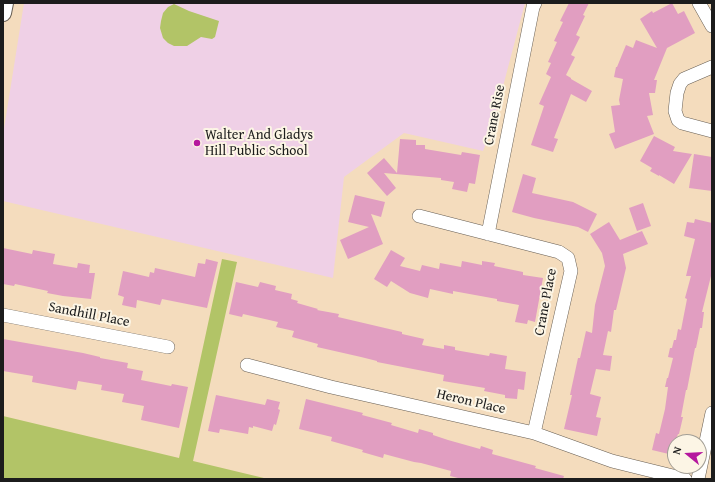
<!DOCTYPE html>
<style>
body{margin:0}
#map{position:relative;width:715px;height:482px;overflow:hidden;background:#f4dcbd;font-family:"Gentium Book Plus",serif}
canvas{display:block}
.frame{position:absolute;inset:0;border:4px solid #1c1c1c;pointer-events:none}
.north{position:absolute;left:667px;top:434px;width:40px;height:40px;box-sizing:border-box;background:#fcf5e5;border:1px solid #a29e95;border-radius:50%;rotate:288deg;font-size:11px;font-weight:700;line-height:16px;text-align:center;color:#1c1c1c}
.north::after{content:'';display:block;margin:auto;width:14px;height:18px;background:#b5179e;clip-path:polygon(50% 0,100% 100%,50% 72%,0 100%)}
</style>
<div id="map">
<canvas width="715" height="482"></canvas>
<div class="frame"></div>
<div class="north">N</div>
</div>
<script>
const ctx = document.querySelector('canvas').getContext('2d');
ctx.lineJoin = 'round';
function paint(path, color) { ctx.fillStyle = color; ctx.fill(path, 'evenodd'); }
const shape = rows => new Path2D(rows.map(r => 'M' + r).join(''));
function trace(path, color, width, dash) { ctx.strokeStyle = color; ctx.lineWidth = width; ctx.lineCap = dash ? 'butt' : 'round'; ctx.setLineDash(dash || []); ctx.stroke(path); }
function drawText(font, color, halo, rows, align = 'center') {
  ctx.font = font + ' "Gentium Book Plus",serif'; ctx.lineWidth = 4; ctx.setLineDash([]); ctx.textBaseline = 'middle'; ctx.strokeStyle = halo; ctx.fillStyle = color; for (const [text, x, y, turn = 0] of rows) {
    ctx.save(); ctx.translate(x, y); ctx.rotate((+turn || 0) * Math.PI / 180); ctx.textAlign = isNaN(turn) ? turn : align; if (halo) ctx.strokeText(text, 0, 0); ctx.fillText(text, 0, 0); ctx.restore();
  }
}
paint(shape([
 [24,3,525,3,492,128,483,151,404,133,344,177,333,278,3,201,3,135]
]), '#efd0e6');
paint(shape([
 [174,4,189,11,219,21,215,37,212,39,201,37,187,46,174,46,168,43,163,38,160,28,161,21,163,13,168,7],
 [222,259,237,262,193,461,268,479,3,479,3,416,179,458]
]), '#b2c467');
paint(shape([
 [569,3,589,3,583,15,585,16,576,35,580,37,571,55,575,57,566,75,571,78,571,79,592,91,586,102,571,94,554,138,558,139,553,152,531,145,544,106,539,104,551,77,546,74,551,63,548,62,557,42,554,41,563,22,560,21],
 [672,3,678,14,684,11,695,33,667,48,654,80,657,80,655,93,649,93,653,115,647,116,654,134,615,149,609,134,615,132,611,106,620,105,619,100,623,79,614,77,616,67,617,67,626,45,633,48,636,40,657,48,640,19,652,11,653,13],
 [654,136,675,147,673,151,692,154,674,184,659,175,659,176,650,171,652,168,640,161],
 [400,139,416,140,416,145,425,145,425,149,461,155,462,152,480,155,475,184,469,183,467,192,452,189,454,182,441,180,441,178,384,173,396,188,387,196,367,173,384,158,397,173],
 [694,154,712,157,712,191,689,188],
 [523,174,536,178,532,193,573,202,597,214,588,232,578,227,534,218,512,212],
 [355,195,385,202,381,217,371,214,383,244,348,259,340,240,369,227,348,222],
 [643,203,651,226,637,231,629,208],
 [695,219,712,223,712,272,702,312,704,312,702,328,700,328,696,348,695,348,687,390,686,390,681,417,683,417,679,434,678,434,675,442,673,455,652,450,656,433,659,434,665,409,668,387,665,387,667,378,668,378,673,358,668,357,670,348,672,348,674,340,676,340,678,329,681,330,687,299,685,298,691,276,686,276,695,239,684,236,687,222,694,223],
 [609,222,620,240,642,231,648,244,623,254,626,268,616,310,614,310,611,332,608,331,603,355,612,356,610,371,596,369,590,394,601,397,596,417,601,418,597,436,564,429,572,395,570,395,578,358,580,358,586,331,592,333,595,305,605,266,602,253,590,234],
 [3,248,32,254,33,250,55,254,53,264,77,268,78,263,90,265,89,273,95,273,91,299,63,296,47,293,48,291,15,284,14,286,3,284],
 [391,250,405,258,400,266,420,271,422,265,439,269,440,263,461,267,462,261,482,265,482,261,495,263,494,266,523,272,523,275,543,278,535,322,528,320,527,324,515,322,519,305,497,301,497,299,453,291,453,294,430,289,428,298,410,293,391,281,387,287,374,279],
 [206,259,218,262,207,308,162,299,160,305,137,300,136,308,122,305,124,297,118,295,123,271,149,277,150,272,154,273,155,268,195,277,198,263,205,264],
 [236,282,258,287,260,282,276,286,275,290,292,294,291,299,298,301,297,303,318,309,317,310,339,314,338,317,402,332,402,334,424,339,422,345,444,349,444,345,455,347,455,350,489,356,490,353,507,356,505,369,526,372,524,390,518,389,517,399,505,398,505,395,484,391,485,388,443,381,444,375,377,362,377,361,361,357,317,347,318,344,292,337,294,331,276,327,278,322,243,314,242,317,229,314],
 [3,339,83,353,100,357,100,358,128,363,127,368,143,371,141,380,171,386,172,384,188,387,179,428,141,420,144,406,122,402,124,394,101,390,102,385,78,381,76,390,32,382,33,376,3,371],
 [216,395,265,405,267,399,280,402,278,409,280,410,276,425,274,424,272,431,253,426,253,428,249,427,248,434,220,429,219,433,208,431],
 [306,399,363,413,362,415,392,423,391,425,418,433,419,429,433,433,433,435,448,440,480,449,481,446,493,450,492,454,536,466,535,468,564,476,563,479,462,479,450,476,451,471,421,463,414,462,384,454,383,458,362,452,363,450,331,441,332,437,299,429]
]), '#e19ec1');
const minor = shape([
 [699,3,712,26],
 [712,67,684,79,680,84,677,93,675,111,678,120,682,123,712,131],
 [419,216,559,252,568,258,571,271,534,433],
 [488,234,533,7,535,3],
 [3,315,168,347],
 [247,365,331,387,534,433,612,461,685,479],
 [698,479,712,413]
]);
const tertiary = shape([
 [3,13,5,3]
]);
trace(minor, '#685f54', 14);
trace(tertiary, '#685f54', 18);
trace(minor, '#fff', 13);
trace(tertiary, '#fff', 16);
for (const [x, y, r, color] of [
 [197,143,4,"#b5179e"]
]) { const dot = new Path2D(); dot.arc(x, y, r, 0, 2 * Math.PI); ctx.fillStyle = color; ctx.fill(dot); trace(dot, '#fcf5e5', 1.5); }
drawText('14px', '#1c1c1c', '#fcf5e5', [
 ["Crane Rise",495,115,-79],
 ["Crane Place",546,302,-79],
 ["Sandhill Place",89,315,11],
 ["Heron Place",471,402,13]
]);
drawText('14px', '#1c1c1c', '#fcf5e5', [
 ["Walter And Gladys",205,135],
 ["Hill Public School",205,151]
], 'left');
</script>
